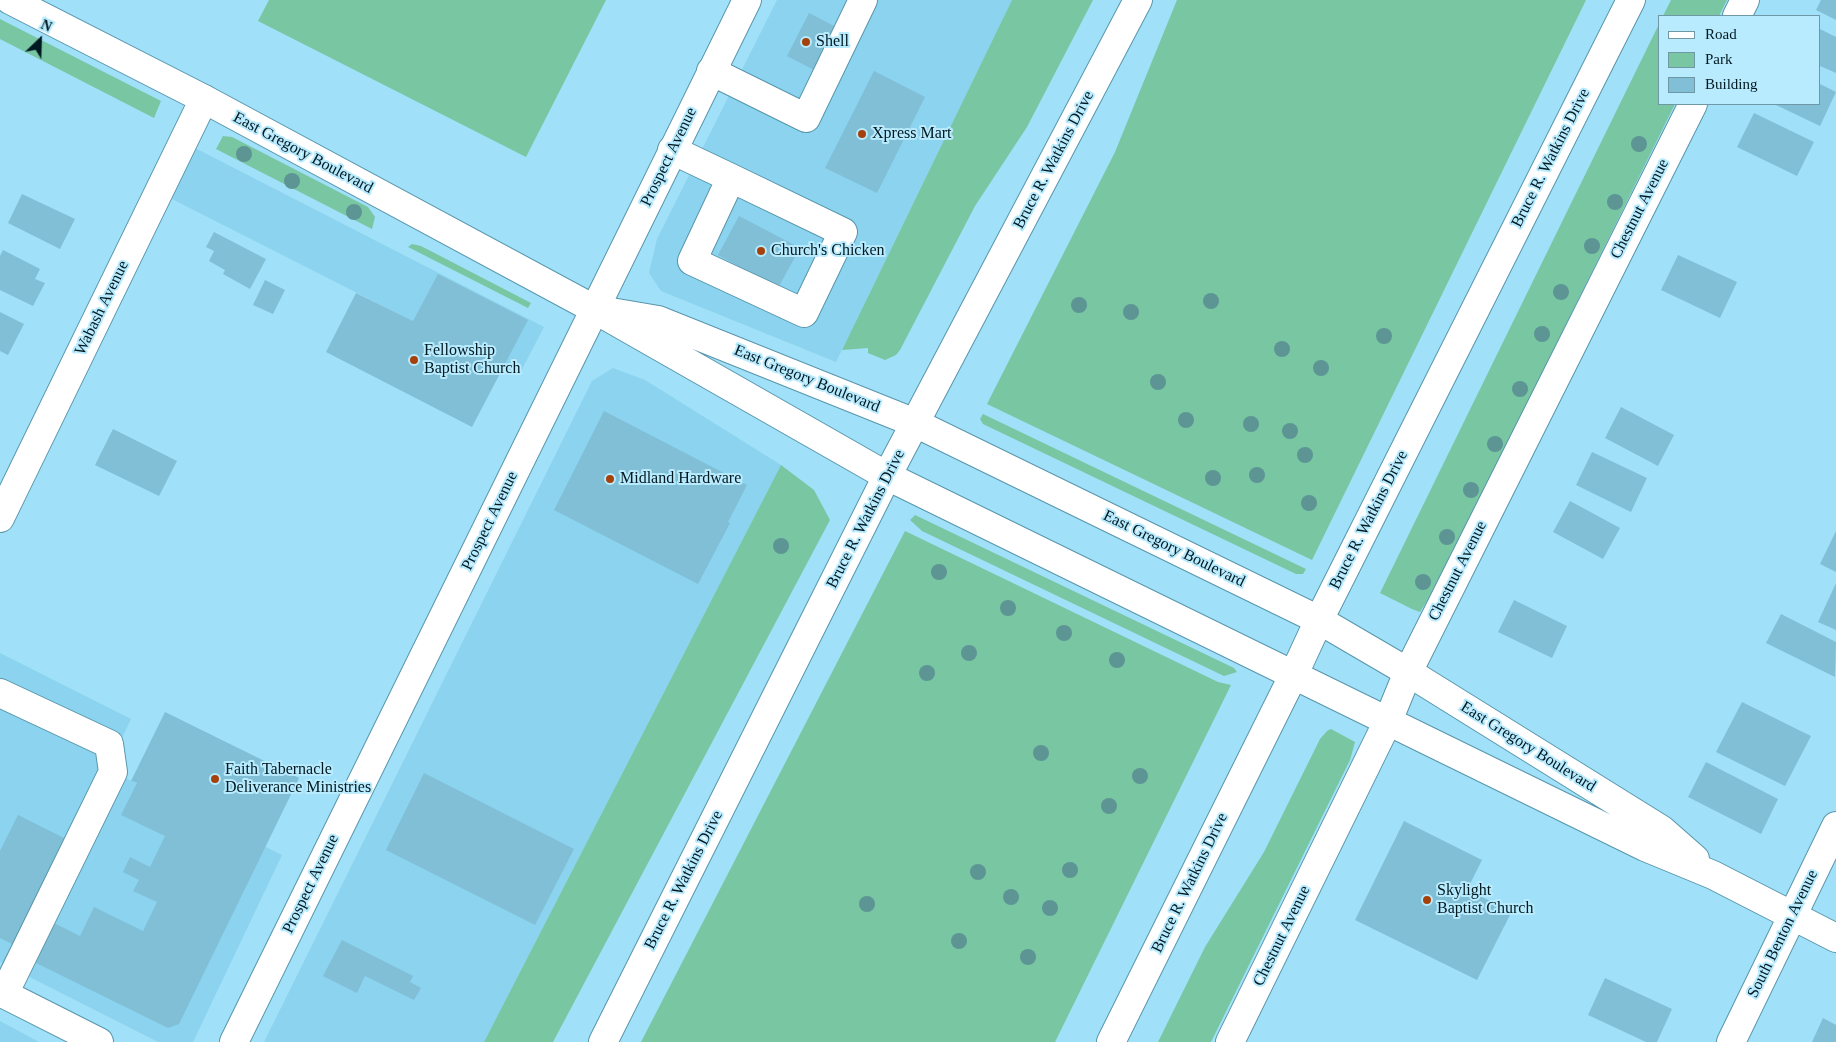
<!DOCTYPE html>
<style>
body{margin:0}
#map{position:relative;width:1836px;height:1042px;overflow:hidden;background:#a0e0f8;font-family:Georgia,serif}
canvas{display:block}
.legend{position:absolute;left:1658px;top:15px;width:162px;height:90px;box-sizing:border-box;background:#b9ebfe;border:1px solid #6f97a6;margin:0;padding:6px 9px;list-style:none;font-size:15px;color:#001921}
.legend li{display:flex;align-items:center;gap:10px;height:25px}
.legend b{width:25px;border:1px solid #6f97a6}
.north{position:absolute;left:15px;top:15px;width:50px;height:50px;-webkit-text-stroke:4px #b9ebfe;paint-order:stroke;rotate:24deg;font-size:14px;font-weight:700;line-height:20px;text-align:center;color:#001921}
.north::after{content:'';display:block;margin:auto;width:18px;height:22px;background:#001921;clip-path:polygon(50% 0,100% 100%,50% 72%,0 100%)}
</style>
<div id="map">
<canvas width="1836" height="1042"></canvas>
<ul class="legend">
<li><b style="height:6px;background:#fff"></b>Road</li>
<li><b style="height:14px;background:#78c6a2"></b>Park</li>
<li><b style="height:14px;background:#80bfd6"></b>Building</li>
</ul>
<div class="north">N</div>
</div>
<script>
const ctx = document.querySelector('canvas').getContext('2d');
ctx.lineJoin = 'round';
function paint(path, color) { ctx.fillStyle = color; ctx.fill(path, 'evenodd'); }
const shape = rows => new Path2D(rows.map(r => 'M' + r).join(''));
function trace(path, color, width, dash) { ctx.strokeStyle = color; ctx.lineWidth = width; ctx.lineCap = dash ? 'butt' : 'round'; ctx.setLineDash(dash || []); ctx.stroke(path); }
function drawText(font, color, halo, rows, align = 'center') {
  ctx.font = font + ' Georgia,serif'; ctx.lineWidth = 4; ctx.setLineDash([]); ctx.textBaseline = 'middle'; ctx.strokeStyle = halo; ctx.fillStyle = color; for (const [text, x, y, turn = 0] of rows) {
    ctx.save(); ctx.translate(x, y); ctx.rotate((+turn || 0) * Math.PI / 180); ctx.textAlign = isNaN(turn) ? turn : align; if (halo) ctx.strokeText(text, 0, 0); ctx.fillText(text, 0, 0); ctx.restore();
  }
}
paint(shape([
 [777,0,1012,0,836,362,661,291,649,273,657,239],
 [193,147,544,327,519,375,168,197],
 [613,368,645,380,781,465,484,1042,264,1042,592,381],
 [0,653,131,719,107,769,282,855,193,1042,158,1042,0,962],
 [0,1021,39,1042,0,1042]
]), '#8bd3ee');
paint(shape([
 [269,0,606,0,526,157,258,21],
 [1012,0,1093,0,1027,127,975,206,900,350,896,355,885,360,868,353,868,348,842,350],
 [1177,0,1586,0,1312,560,987,404,1115,152],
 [1671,0,1727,0,1719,16,1663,16],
 [0,19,161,101,154,118,0,39],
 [1660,22,1660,104,1675,104,1437,585,1420,612,1412,609,1380,593],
 [223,136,232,137,368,207,375,217,372,229,216,149],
 [412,244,421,246,531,303,528,308,408,247],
 [983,414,1306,569,1303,574,1296,574,983,424,980,419],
 [781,465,814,490,830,520,553,1042,484,1042],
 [915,515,1234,668,1237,672,1224,676,922,531,910,520],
 [905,531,1218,682,1231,685,1055,1042,641,1042],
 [1331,729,1355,742,1350,760,1211,1042,1158,1042,1205,947,1264,852,1320,739,1327,731]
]), '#78c6a2');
paint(shape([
 [1821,0,1836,0,1836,20,1816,10],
 [809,13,838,28,816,71,787,56],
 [1820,29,1836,37,1836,73,1820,66],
 [874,71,925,97,877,193,825,168],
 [1820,84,1836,92,1820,126,1774,104,1820,104],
 [1754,113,1814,142,1797,176,1737,147],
 [22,194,75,219,60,249,8,223],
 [739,216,800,248,778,288,718,255],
 [214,232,266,259,250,289,223,274,225,270,209,261,214,251,206,247],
 [3,250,40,269,35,279,45,283,33,306,0,290,0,256],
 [1678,255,1737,282,1720,318,1661,290],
 [438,274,528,320,472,427,326,352,356,293,413,321],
 [265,280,285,290,273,314,253,305],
 [0,312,24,324,8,355,0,351],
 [1621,407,1674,435,1658,466,1605,438],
 [604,411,747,485,728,522,730,523,698,584,554,510],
 [113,429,177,461,159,496,95,465],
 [1592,452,1647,478,1631,512,1576,485],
 [1570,501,1620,528,1603,559,1553,532],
 [1836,531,1836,572,1820,564],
 [1836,583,1836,630,1818,622],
 [1514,600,1567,626,1552,658,1498,632],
 [1781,614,1836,642,1835,677,1766,643],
 [1742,702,1811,736,1785,786,1716,752],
 [165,712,299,778,179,1024,168,1028,30,960,50,921,80,936,94,907,143,931,157,902,133,891,139,880,123,872,130,857,150,867,165,836,121,815,137,783,131,781],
 [1706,762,1778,799,1761,834,1688,797],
 [424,773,574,849,535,925,386,850],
 [18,815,66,839,14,945,0,938,0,851],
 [1404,821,1482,860,1467,890,1512,911,1477,980,1355,920],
 [342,940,413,976,410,982,421,988,414,1000,365,976,357,993,323,976],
 [1605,978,1672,1009,1657,1042,1646,1042,1588,1015],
 [1823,1018,1836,1025,1836,1042,1812,1042]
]), '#80bfd6');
const minor = shape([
 [1737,16,1745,0],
 [711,71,806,118,863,0],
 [672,150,731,178,843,232,804,313,692,261,731,178],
 [0,518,204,99],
 [0,693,109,744,113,772,4,994],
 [0,992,99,1042],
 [1230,1042,1388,721,1408,672,1693,104],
 [1731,1042,1836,826]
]);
const major = shape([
 [10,0,204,99,594,309,887,476,1645,847,1713,875,1836,938],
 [611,312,658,320,915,423,1319,620,1408,672,1662,830,1695,859],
 [234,1042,747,0]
]);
const highway = shape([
 [603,1042,887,476,1138,0],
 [1111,1042,1294,674,1319,620,1631,0]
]);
trace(minor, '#5896ac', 30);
trace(major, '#5896ac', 30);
trace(highway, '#5896ac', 30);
trace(minor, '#fff', 28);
trace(major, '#fff', 28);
trace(highway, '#fff', 28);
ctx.fillStyle = '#5d9594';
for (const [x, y] of [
 [1639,144],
 [244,154],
 [292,181],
 [1615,202],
 [354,212],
 [1592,246],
 [1561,292],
 [1211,301],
 [1079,305],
 [1131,312],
 [1542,334],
 [1384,336],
 [1282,349],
 [1321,368],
 [1158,382],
 [1520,389],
 [1186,420],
 [1251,424],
 [1290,431],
 [1495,444],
 [1305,455],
 [1257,475],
 [1213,478],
 [1471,490],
 [1309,503],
 [1447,537],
 [781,546],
 [939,572],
 [1423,582],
 [1008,608],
 [1064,633],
 [969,653],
 [1117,660],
 [927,673],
 [1041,753],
 [1140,776],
 [1109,806],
 [1070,870],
 [978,872],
 [1011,897],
 [867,904],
 [1050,908],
 [959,941],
 [1028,957]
]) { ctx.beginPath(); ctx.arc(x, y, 8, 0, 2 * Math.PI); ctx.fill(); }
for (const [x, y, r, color] of [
 [806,42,5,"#a5410a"],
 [862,134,5,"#a5410a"],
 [761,251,5,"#a5410a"],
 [414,360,5,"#a5410a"],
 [610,479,5,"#a5410a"],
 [215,779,5,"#a5410a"],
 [1427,900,5,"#a5410a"]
]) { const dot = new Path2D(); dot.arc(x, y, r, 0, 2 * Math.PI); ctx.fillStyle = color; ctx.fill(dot); trace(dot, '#b9ebfe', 2); }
drawText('16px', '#001921', '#b9ebfe', [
 ["Shell",816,42],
 ["Xpress Mart",872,134],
 ["Church's Chicken",771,251],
 ["Fellowship",424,351],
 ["Baptist Church",424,369],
 ["Midland Hardware",620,479],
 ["Faith Tabernacle",225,770],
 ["Deliverance Ministries",225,788],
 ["Skylight",1437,891],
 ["Baptist Church",1437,909]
], 'left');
drawText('16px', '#001921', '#b9ebfe', [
 ["East Gregory Boulevard",303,153,28],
 ["Prospect Avenue",669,157,-64],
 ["Bruce R. Watkins Drive",1551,158,-63],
 ["Bruce R. Watkins Drive",1054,160,-62],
 ["Chestnut Avenue",1640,209,-63],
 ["Wabash Avenue",102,308,-64],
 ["East Gregory Boulevard",807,379,22],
 ["Bruce R. Watkins Drive",866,519,-63],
 ["Bruce R. Watkins Drive",1369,520,-63],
 ["Prospect Avenue",490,521,-64],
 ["East Gregory Boulevard",1174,549,26],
 ["Chestnut Avenue",1458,571,-63],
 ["East Gregory Boulevard",1528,747,32],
 ["Bruce R. Watkins Drive",684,880,-63],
 ["Bruce R. Watkins Drive",1190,883,-64],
 ["Prospect Avenue",311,884,-64],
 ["South Benton Avenue",1783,934,-64],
 ["Chestnut Avenue",1282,936,-64]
]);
</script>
